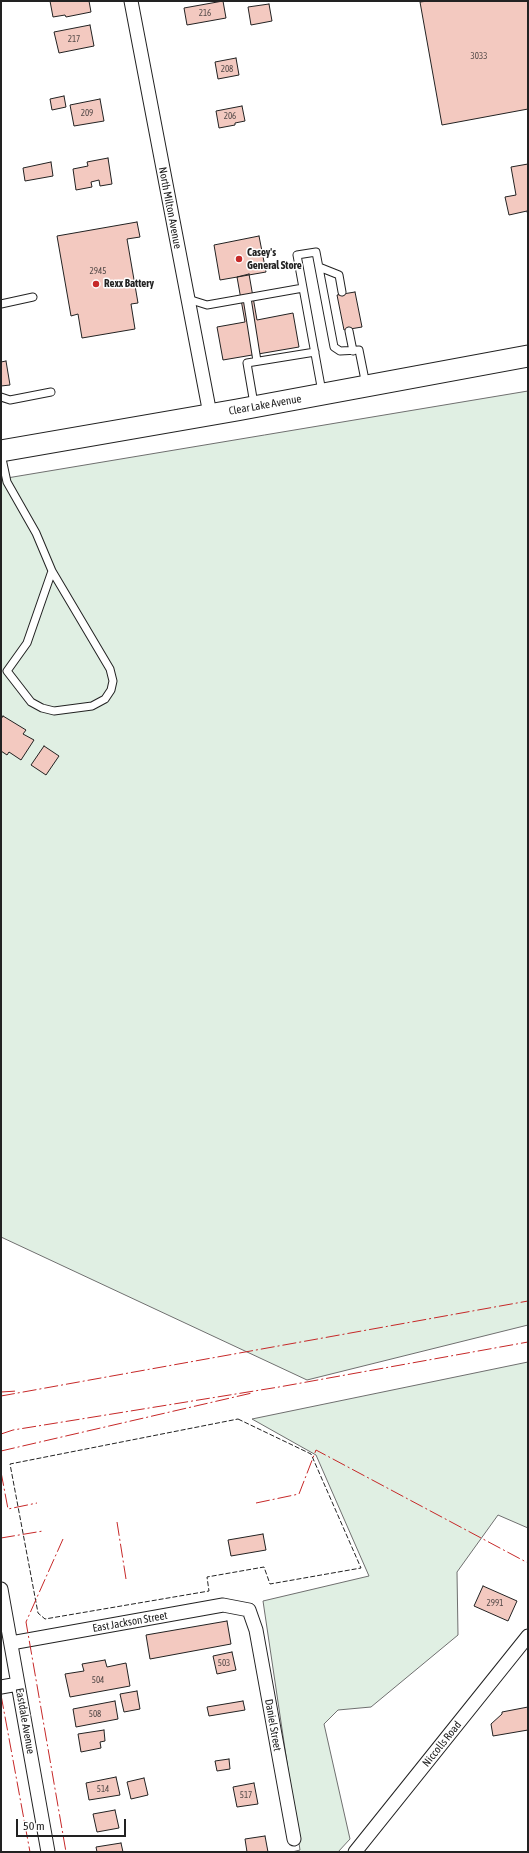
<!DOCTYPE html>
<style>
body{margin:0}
#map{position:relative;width:529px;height:1853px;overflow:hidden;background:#fff;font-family:"Asap Condensed",sans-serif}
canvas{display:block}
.frame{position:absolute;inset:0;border:2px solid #222;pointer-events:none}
.scale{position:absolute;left:16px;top:1819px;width:110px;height:18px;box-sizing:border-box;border:2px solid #222;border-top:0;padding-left:5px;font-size:12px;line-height:14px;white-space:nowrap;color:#222;-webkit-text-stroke:3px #fff;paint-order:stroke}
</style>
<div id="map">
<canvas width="529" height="1853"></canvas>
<div class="frame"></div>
<div class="scale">50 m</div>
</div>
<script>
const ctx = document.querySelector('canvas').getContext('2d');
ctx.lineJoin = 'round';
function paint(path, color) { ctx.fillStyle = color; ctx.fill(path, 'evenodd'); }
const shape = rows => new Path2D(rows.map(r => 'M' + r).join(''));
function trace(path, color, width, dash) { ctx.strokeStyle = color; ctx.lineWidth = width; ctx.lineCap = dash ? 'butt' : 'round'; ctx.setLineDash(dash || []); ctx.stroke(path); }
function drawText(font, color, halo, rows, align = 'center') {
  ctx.font = font + ' "Asap Condensed",sans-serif'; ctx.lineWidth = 3; ctx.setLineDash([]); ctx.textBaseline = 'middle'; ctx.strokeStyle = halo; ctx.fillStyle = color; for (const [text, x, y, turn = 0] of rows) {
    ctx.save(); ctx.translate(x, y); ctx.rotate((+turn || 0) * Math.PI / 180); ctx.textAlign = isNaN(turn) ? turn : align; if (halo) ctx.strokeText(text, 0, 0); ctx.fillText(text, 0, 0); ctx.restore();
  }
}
const green = shape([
 [528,391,528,1325,307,1380,1,1237,1,479,528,391],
 [528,1362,528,1528,498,1515,457,1572,458,1635,371,1707,338,1710,324,1724,350,1839,338,1852,292,1852,300,1850,263,1601,369,1576,316,1455,252,1419,528,1362]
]);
paint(green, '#e0efe3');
trace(green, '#6f6f6f', 1);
const building = shape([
 [50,1,89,1,91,12,66,17,65,15,53,17,50,1],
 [223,1,226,18,187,25,184,8,223,1],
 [428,1,528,1,528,109,442,125,420,2,428,1],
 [269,4,272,21,251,25,248,7,269,4],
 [90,25,94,46,59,53,54,32,90,25],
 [236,58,239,75,218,79,215,62,236,58],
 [64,96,66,107,52,110,50,99,64,96],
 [100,99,104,121,74,126,70,105,100,99],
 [242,106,245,121,235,123,235,125,219,128,216,111,242,106],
 [108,158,112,184,100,186,99,180,91,182,92,187,76,190,73,169,88,166,87,162,108,158],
 [51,162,53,176,25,181,23,168,51,162],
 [528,164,528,216,527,211,509,215,505,197,516,195,511,167,528,164],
 [137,222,140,237,127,239,138,303,131,304,135,329,82,338,78,314,71,316,57,236,137,222],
 [259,236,266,272,220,280,214,245,259,236],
 [249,274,257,320,293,313,299,347,223,360,217,327,245,322,237,277,249,274],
 [355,292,362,327,344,330,337,295,355,292],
 [6,361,10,385,1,386,1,362,6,361],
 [3,716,26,730,23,734,34,740,21,760,9,752,7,755,1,751,1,719,3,716],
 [44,746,59,756,46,775,31,765,44,746],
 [263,1534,266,1550,231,1556,228,1540,263,1534],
 [483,1586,517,1601,508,1621,474,1606,483,1586],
 [227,1621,231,1644,150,1659,146,1635,227,1621],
 [232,1652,236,1670,217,1674,213,1656,232,1652],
 [105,1660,107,1667,126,1663,130,1686,70,1697,65,1674,84,1671,82,1664,105,1660],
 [137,1691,140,1709,124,1712,120,1694,137,1691],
 [115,1701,118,1719,76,1727,73,1709,115,1701],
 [243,1701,245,1710,209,1716,207,1707,243,1701],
 [528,1707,528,1730,493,1736,491,1724,502,1714,502,1712,528,1707],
 [104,1730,105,1741,100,1742,101,1748,81,1752,78,1734,104,1730],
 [229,1759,230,1769,217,1771,215,1761,229,1759],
 [116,1777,120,1795,89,1800,86,1783,116,1777],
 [144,1778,148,1795,131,1799,127,1782,144,1778],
 [254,1783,258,1804,237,1807,233,1787,254,1783],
 [115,1810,119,1828,97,1832,93,1814,115,1810],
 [265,1836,268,1852,247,1852,245,1839,265,1836],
 [121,1843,123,1852,97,1852,96,1847,121,1843]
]);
paint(building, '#f3c9c0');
trace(building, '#222', 1);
const service = shape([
 [319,267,339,275,342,292],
 [247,298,257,361],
 [188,299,207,305,303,288],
 [1,304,33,297],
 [349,331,353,351],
 [322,392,297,255,316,252,334,347,340,351,359,350,366,385],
 [1,397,10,400,51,392],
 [254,404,247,363,315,352],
 [1,454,7,482,36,533,52,571,110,669,113,681,111,690,105,699,92,706,54,711,42,708,31,702,7,671,27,643,52,571]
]);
const minor = shape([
 [131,1,210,414],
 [1,1589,48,1852],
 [11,1643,223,1605,249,1610,256,1630,294,1839],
 [1,1687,18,1684],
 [355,1852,528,1636]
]);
const primary = shape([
 [1,451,237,410,528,356]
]);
trace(service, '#222', 9);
trace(minor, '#222', 15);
trace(primary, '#222', 23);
trace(service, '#fff', 7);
trace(minor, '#fff', 13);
trace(primary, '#fff', 21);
trace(shape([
 [238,1419,311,1454,361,1568,270,1584,264,1567,207,1577,209,1591,45,1619,38,1613,10,1464,238,1419]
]), '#222', 1, [5, 2]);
trace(shape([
 [1,1392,17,1391],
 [1,1396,528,1301],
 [1,1434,13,1430,279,1387,528,1342],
 [1,1451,252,1393],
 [1,1472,8,1509,37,1503],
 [256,1503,299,1494,316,1450,528,1563],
 [117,1522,126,1579],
 [1,1538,43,1531],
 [63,1539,26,1622,66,1852],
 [1,1695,30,1852]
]), '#c62828', 1, [14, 3, 2, 3]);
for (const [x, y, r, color] of [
 [239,259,4,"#c62828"],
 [96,284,4,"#c62828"]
]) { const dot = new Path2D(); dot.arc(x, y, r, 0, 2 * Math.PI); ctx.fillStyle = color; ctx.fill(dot); trace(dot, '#fff', 1.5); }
drawText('9px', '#564c4a', null, [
 ["216",205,13],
 ["217",74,39],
 ["3033",479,56],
 ["208",227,69],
 ["209",87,113],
 ["206",230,116],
 ["2945",98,271],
 ["2991",495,1603],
 ["503",224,1663],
 ["504",98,1680],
 ["508",95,1714],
 ["514",103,1789],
 ["517",246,1795]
]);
drawText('11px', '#222', '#fff', [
 ["North Milton Avenue",170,208,79],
 ["Clear Lake Avenue",265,405,-10],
 ["East Jackson Street",130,1622,-10],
 ["Eastdale Avenue",25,1721,80],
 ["Daniel Street",273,1725,80],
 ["Niccolls Road",442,1744,-51]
]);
drawText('bold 11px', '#222', '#fff', [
 ["Casey's",247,253],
 ["General Store",247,266],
 ["Rexx Battery",104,284]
], 'left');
</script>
